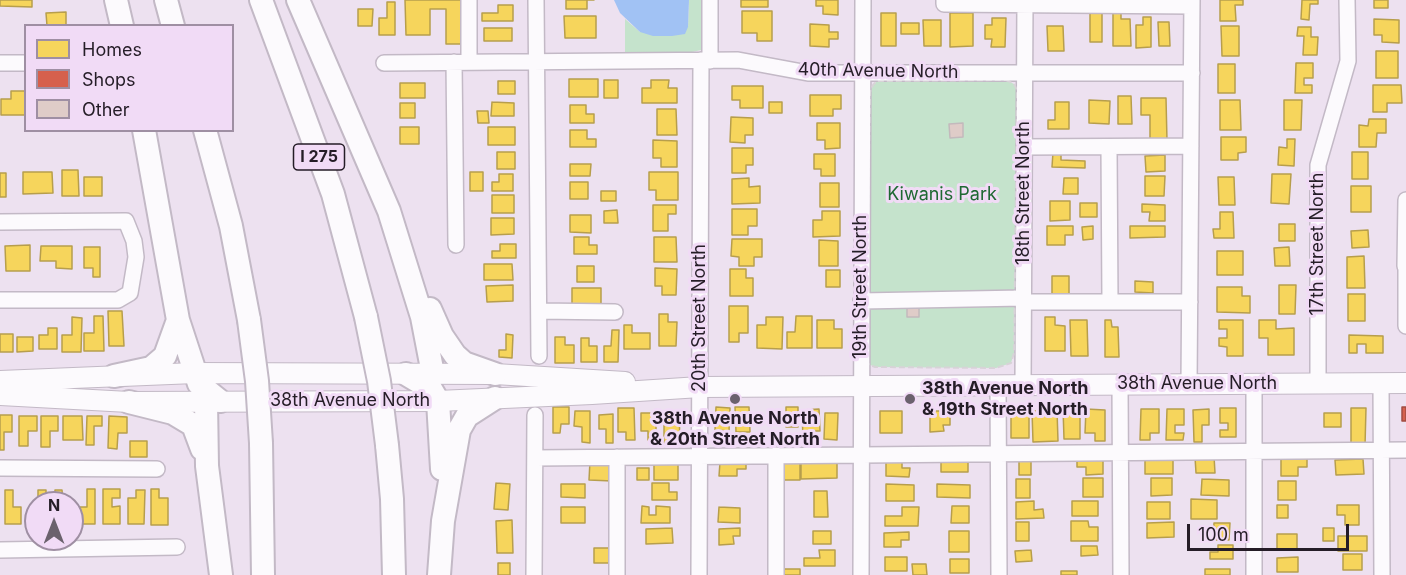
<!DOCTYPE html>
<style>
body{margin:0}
#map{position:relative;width:1406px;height:575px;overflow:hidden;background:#ede1f0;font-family:Inter,sans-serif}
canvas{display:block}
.legend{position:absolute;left:24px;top:24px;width:210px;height:108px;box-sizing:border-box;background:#f1dbf6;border:2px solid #9f8fa3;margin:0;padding:8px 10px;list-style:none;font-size:18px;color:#251d27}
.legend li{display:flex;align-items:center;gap:12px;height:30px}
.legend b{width:30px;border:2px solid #9f8fa3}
.north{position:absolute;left:24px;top:491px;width:60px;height:60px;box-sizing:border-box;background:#f1dbf6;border:2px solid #9f8fa3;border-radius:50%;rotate:0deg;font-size:16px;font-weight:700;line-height:24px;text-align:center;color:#251d27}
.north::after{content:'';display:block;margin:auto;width:21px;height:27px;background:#6b626d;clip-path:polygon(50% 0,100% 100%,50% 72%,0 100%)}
.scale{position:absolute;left:1187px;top:524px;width:162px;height:27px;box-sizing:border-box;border:3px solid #251d27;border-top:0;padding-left:8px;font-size:18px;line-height:21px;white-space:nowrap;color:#251d27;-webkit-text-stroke:4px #f1dbf6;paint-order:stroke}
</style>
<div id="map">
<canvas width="1406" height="575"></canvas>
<ul class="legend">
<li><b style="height:16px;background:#f6d55c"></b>Homes</li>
<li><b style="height:16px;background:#d6604d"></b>Shops</li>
<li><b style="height:16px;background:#dfccc8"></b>Other</li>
</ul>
<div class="north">N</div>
<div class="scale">100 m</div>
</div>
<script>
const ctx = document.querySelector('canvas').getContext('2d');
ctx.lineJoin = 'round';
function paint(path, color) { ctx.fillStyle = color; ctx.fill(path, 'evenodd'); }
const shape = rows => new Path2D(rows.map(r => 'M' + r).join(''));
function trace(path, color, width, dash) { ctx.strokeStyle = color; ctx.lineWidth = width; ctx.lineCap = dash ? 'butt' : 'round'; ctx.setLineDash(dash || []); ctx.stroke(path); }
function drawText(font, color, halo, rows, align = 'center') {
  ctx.font = font + ' Inter,sans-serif'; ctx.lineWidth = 6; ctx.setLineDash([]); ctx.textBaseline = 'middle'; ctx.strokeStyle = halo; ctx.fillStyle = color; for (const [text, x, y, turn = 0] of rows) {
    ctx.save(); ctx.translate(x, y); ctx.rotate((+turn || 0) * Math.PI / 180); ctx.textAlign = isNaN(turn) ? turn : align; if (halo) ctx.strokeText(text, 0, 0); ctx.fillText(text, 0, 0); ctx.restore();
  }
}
paint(shape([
 [689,0,703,0,703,42,701,50,692,52,625,52,625,19,640,32,688,27],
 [1006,80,1014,84,1017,90,1014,353,1011,363,996,368,875,367,868,364,870,92,873,85,877,81,885,81]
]), '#c5e3cc');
paint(shape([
 [614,0,689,0,688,27,685,34,672,36,653,36,640,32,620,13]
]), '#a1c2f4');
const homes = shape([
 [0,0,32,0,32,7,0,6,0,0],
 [405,0,462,0,462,44,446,44,446,9,430,9,430,35,406,35,405,0],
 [566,0,594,0,587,0,587,9,566,9,566,0],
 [741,0,768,0,768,7,741,7,741,0],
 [816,0,838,0,838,15,823,14,823,6,816,6,816,0],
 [1220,0,1243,0,1243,5,1235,5,1236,21,1220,21,1220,0],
 [1302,0,1318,0,1318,4,1310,4,1309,20,1301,19,1302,0],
 [1374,0,1388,0,1388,8,1374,8,1374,0],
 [387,2,395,2,395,35,379,35,379,18,387,18,387,2],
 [498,5,513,5,513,21,482,21,482,13,498,13,498,5],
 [358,9,373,9,372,26,358,26,358,9],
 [1113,10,1121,10,1121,19,1130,19,1131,46,1113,46,1113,10],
 [742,11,772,11,772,41,757,41,757,33,742,33,742,11],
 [1090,11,1102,11,1102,42,1090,42,1090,11],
 [66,12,66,26,47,26,46,13,66,12],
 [881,13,896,13,896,46,881,46,881,13],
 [950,13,973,13,973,46,950,47,950,13],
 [564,16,596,16,596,38,565,38,564,16],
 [1143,17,1151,17,1151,47,1136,48,1136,25,1143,25,1143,17],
 [992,18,1006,18,1005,47,991,47,992,39,985,39,985,25,992,25,992,18],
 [1374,19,1399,20,1399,43,1382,42,1382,35,1374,35,1374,19],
 [923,20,941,20,941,46,924,46,923,20],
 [1158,22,1169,22,1170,46,1159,46,1158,22],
 [901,23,919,23,919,34,901,34,901,23],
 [810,24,829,25,829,32,838,32,838,39,829,39,829,47,810,46,810,24],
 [1047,26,1063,26,1064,51,1048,51,1047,26],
 [1221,26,1239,26,1239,56,1222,56,1221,26],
 [1298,27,1311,27,1311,37,1318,37,1317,55,1303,55,1304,36,1297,36,1298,27],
 [484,28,512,28,512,41,484,41,484,28],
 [1376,51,1398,51,1398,78,1376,78,1376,51],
 [1296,63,1313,63,1313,78,1304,78,1304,85,1312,85,1312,93,1295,93,1296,63],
 [1218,64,1235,64,1235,93,1218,93,1218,64],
 [569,79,598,79,598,97,569,97,569,79],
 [604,80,618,80,618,98,604,98,604,80],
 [651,80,669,80,668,88,677,88,677,103,642,103,642,88,651,88,651,80],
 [498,81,515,81,515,94,498,94,498,81],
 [400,83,425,83,425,98,400,98,400,83],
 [1373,85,1401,85,1402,103,1387,103,1387,112,1373,112,1373,85],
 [732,86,763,86,763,108,740,108,740,100,732,100,732,86],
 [11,91,26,91,26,115,1,115,1,99,11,99,11,91],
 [810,95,841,95,841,109,833,109,833,116,810,116,810,95],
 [1118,96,1131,96,1132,124,1118,124,1118,96],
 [1141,98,1166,98,1167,141,1150,141,1150,115,1141,115,1141,98],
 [1089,100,1110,101,1109,124,1089,123,1089,100],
 [1220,100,1240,100,1241,130,1220,130,1220,100],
 [1284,100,1302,100,1301,130,1284,130,1284,100],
 [492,102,514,103,514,116,491,116,492,102],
 [769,102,782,102,782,113,769,113,769,102],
 [1055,102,1069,102,1069,129,1048,129,1048,120,1055,120,1055,102],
 [400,103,415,103,415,118,400,118,400,103],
 [570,105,586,105,586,114,594,114,594,123,570,123,570,105],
 [657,109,676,109,677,135,657,135,657,109],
 [477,111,488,111,489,123,478,123,477,111],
 [731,117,753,118,753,135,745,135,745,143,730,142,731,117],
 [1369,119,1386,119,1386,133,1377,133,1376,147,1359,147,1359,125,1368,126,1369,119],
 [817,123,840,123,840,148,825,149,825,140,817,140,817,123],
 [400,127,419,127,419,144,400,144,400,127],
 [488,127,515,127,515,145,488,145,488,127],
 [570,130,587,130,587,139,596,139,596,147,570,147,570,130],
 [1221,137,1246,137,1246,152,1238,153,1238,160,1221,160,1221,137],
 [1287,139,1295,139,1294,166,1278,165,1279,147,1287,148,1287,139],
 [653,140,677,141,677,167,661,167,661,158,653,158,653,140],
 [732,148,753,148,753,165,746,165,746,173,732,173,732,148],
 [497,152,515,152,515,169,497,169,497,152],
 [1053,152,1061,152,1061,160,1085,161,1085,168,1052,167,1053,152],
 [1352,152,1368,152,1368,179,1352,179,1352,152],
 [814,154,835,154,835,176,821,176,821,169,814,169,814,154],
 [1165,155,1165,171,1146,172,1145,156,1165,155],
 [570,164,591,164,590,176,570,176,570,164],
 [62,170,78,170,79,196,62,196,62,170],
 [23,172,52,172,53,193,23,194,23,172],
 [470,172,483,172,483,191,470,191,470,172],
 [649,172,678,172,678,200,656,200,656,190,649,190,649,172],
 [0,173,6,173,6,197,0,197,0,173],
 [499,174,513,174,513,191,492,191,492,182,499,182,499,174],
 [1272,174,1291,174,1289,204,1271,203,1272,174],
 [1145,176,1165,176,1164,196,1145,196,1145,176],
 [84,177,102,177,102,196,84,196,84,177],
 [1218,177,1234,177,1235,205,1219,205,1218,177],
 [749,178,749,187,760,186,760,203,732,204,732,179,749,178],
 [1064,178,1078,178,1078,194,1063,194,1064,178],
 [570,182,588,182,588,199,570,199,570,182],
 [820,183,839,183,839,207,820,207,820,183],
 [1351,186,1371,186,1371,212,1351,212,1351,186],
 [601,191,616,191,616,201,601,201,601,191],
 [492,195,514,195,514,213,492,213,492,195],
 [1050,201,1070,201,1070,220,1050,221,1050,201],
 [1080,203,1097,203,1097,217,1080,217,1080,203],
 [1142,204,1165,205,1165,221,1149,221,1150,212,1142,212,1142,204],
 [653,205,676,205,676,214,668,214,668,231,653,231,653,205],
 [732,209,757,209,757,226,748,226,748,235,732,235,732,209],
 [617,210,618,223,604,223,604,211,617,210],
 [822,211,840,211,840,236,813,237,813,220,822,220,822,211],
 [1220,212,1233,212,1234,238,1214,238,1213,229,1220,229,1220,212],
 [570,215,591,215,591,233,570,232,570,215],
 [491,218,514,218,514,234,491,235,491,218],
 [1279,224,1295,224,1295,241,1279,241,1279,224],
 [1047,226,1073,226,1073,235,1065,235,1065,245,1047,245,1047,226],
 [1093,226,1093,239,1083,240,1082,227,1093,226],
 [1130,226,1165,226,1165,237,1130,238,1130,226],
 [1368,230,1369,247,1352,248,1351,231,1368,230],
 [574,237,589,237,589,245,597,245,597,254,574,254,574,237],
 [654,237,676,237,677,262,654,262,654,237],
 [732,239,762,239,762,257,754,257,754,266,739,266,739,257,731,256,732,239],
 [819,240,838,241,838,266,819,266,819,240],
 [500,244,516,244,516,258,492,258,492,251,500,251,500,244],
 [30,245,30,271,6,271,5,246,30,245],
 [41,246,72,246,72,269,56,268,56,261,40,261,41,246],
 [84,247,100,247,100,277,93,277,93,268,84,268,84,247],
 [1289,247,1290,266,1275,266,1274,248,1289,247],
 [1217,251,1243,251,1243,275,1217,275,1217,251],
 [1364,256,1365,288,1347,288,1347,257,1364,256],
 [484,264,512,264,513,280,484,280,484,264],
 [577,266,594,266,594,282,577,282,577,266],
 [655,268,677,269,676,295,662,295,662,286,655,286,655,268],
 [730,269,746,269,746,278,753,278,753,296,730,296,730,269],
 [826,270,840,270,840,287,826,287,826,270],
 [1052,276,1069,276,1069,295,1052,295,1052,276],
 [1135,281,1153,282,1153,293,1135,292,1135,281],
 [513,285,513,301,487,302,486,286,513,285],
 [1279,285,1296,285,1295,314,1279,314,1279,285],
 [1217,287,1242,287,1242,296,1250,296,1250,313,1217,312,1217,287],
 [572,288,601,288,601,305,572,305,572,288],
 [1348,294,1365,294,1365,321,1348,321,1348,294],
 [729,306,748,306,748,333,739,333,739,342,729,342,729,306],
 [108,311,122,311,124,346,109,346,108,311],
 [659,314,668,314,668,322,677,322,676,346,659,346,659,314],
 [94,316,103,316,104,351,84,351,84,333,94,333,94,316],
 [796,316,812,316,812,348,787,348,787,332,795,332,796,316],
 [72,317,82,318,81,352,62,352,62,335,72,335,72,317],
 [766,317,783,317,782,349,757,348,757,325,766,325,766,317],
 [1045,317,1055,317,1055,325,1065,326,1065,351,1045,351,1045,317],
 [817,320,834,320,834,329,842,329,842,348,817,348,817,320],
 [1070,320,1087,320,1088,356,1071,356,1070,320],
 [1105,320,1111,320,1112,327,1118,327,1119,357,1105,357,1105,320],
 [1219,320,1243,320,1243,356,1227,356,1227,347,1219,346,1219,338,1227,338,1227,329,1219,329,1219,320],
 [1259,320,1276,320,1276,329,1294,328,1294,355,1268,355,1268,338,1259,338,1259,320],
 [624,325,632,325,632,333,650,333,650,349,624,349,624,325],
 [48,328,57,328,57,349,39,349,39,335,48,335,48,328],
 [612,330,619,330,618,362,604,362,604,346,611,346,612,330],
 [0,334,13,334,13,352,0,352,0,334],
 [506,334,513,335,512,358,499,357,499,350,506,350,506,334],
 [1349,335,1383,336,1383,353,1366,353,1366,344,1357,344,1357,353,1349,353,1349,335],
 [17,337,33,337,33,351,17,352,17,337],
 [555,337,565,337,565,345,574,345,574,363,555,363,555,337],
 [581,338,589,338,589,346,597,346,597,362,581,362,581,338],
 [553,407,569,407,569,424,561,424,560,433,553,433,553,407],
 [716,407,730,408,729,431,715,430,716,407],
 [735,407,749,407,750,432,736,432,735,407],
 [786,407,798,407,798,427,786,427,786,407],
 [618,408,634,408,635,440,626,440,626,432,618,432,618,408],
 [1063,408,1080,408,1080,439,1064,439,1063,408],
 [1220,408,1236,408,1236,437,1220,437,1220,430,1228,430,1228,423,1220,423,1220,408],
 [1351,408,1366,408,1365,446,1351,446,1351,408],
 [819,409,820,431,811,431,811,438,803,439,802,410,819,409],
 [1086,409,1105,410,1105,441,1095,441,1095,433,1085,433,1086,409],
 [1141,409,1159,409,1159,433,1150,433,1150,440,1140,440,1141,409],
 [1167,409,1184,409,1184,425,1175,425,1175,433,1184,433,1183,440,1166,440,1167,409],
 [1209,409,1209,425,1202,425,1202,442,1194,442,1193,410,1209,409],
 [1011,410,1029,410,1029,438,1011,438,1011,410],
 [1057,410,1058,441,1033,442,1032,411,1057,410],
 [575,411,590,411,590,443,582,442,582,427,574,426,575,411],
 [679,411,680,443,664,443,664,412,679,411],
 [880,411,902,411,902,433,880,433,880,411],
 [930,411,950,411,950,425,943,425,944,431,930,432,930,411],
 [641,413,656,413,656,440,648,440,648,431,641,431,641,413],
 [825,413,838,413,837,440,824,439,825,413],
 [1324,413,1341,413,1341,427,1324,427,1324,413],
 [613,414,613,443,606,443,606,429,599,429,599,415,613,414],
 [0,415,12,415,12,432,4,432,4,450,0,450,0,415],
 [19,416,37,416,37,431,28,431,28,446,19,446,19,416],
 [41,416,58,416,58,431,50,431,50,447,41,447,41,416],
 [63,416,82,416,83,440,63,440,63,416],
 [87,416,102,416,102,426,94,426,94,445,86,445,87,416],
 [109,416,127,417,127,433,118,433,117,449,108,448,109,416],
 [130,441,147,441,147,457,130,457,130,441],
 [1019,456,1031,456,1031,475,1019,475,1019,456],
 [1145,456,1173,457,1173,474,1145,474,1145,456],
 [1214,456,1215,473,1196,473,1195,457,1214,456],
 [968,457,968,472,941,472,941,458,968,457],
 [886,458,902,459,902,468,910,468,909,477,886,476,886,458],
 [1281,458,1307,458,1307,467,1298,467,1298,476,1281,476,1281,458],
 [1103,459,1103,474,1086,475,1086,467,1077,467,1077,460,1103,459],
 [1363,459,1364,474,1336,475,1335,460,1363,459],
 [590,461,612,462,612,481,589,480,590,461],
 [800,461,800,480,781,480,780,462,800,461],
 [837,461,837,478,801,479,801,462,837,461],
 [720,462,746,462,746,469,737,469,737,476,719,476,720,462],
 [654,464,678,464,678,480,654,480,654,464],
 [637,468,649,468,649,480,637,480,637,468],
 [1083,478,1103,478,1103,497,1083,497,1083,478],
 [1151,478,1172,478,1172,495,1151,496,1151,478],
 [1016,479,1030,479,1030,498,1016,498,1016,479],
 [1202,479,1229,480,1229,496,1201,495,1202,479],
 [1278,481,1296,481,1296,500,1278,500,1278,481],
 [496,483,510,484,508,510,494,509,496,483],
 [652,483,669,483,669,492,677,492,677,500,652,500,652,483],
 [561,484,585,484,585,498,561,497,561,484],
 [886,484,914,485,914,501,886,501,886,484],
 [937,484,970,485,970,498,937,497,937,484],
 [87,489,95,489,95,524,80,524,80,507,87,507,87,489],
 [103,489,120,489,120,498,112,498,112,507,120,506,120,524,103,524,103,489],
 [151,489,159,489,159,498,168,498,168,525,151,525,151,489],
 [5,490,13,490,13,507,21,507,21,524,5,524,5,490],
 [38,490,46,490,46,503,38,503,38,490],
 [55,490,62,490,63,503,55,503,55,490],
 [136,490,145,490,144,524,128,524,128,498,136,498,136,490],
 [814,491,827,491,828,517,814,517,814,491],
 [1191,499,1217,500,1217,519,1191,519,1191,499],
 [1034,501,1034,510,1043,509,1044,518,1016,519,1016,502,1034,501],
 [1072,501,1098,501,1098,516,1072,516,1072,501],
 [1147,502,1170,502,1170,519,1147,519,1147,502],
 [1277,505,1288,505,1288,518,1277,518,1277,505],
 [1337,505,1359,505,1359,525,1345,525,1345,515,1337,515,1337,505],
 [642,506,649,507,649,515,656,515,656,506,670,507,670,523,641,523,642,506],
 [952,506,969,506,969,523,951,523,952,506],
 [30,507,36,507,36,523,30,523,30,507],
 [561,507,585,507,585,523,561,523,561,507],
 [719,507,740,508,740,523,718,522,719,507],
 [902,507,919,507,918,526,885,526,885,516,902,516,902,507],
 [512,520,513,553,497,553,496,521,512,520],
 [1071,521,1088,521,1089,527,1098,527,1098,541,1071,541,1071,521],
 [1016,522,1029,522,1029,541,1016,541,1016,522],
 [1174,522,1174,537,1147,538,1147,523,1174,522],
 [1214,523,1230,523,1229,540,1213,540,1214,523],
 [672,528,673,543,646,544,646,529,672,528],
 [740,528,740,536,733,536,734,544,719,545,719,529,740,528],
 [1323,528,1334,528,1334,541,1323,541,1323,528],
 [813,531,831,531,831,544,813,544,813,531],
 [949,531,969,531,969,552,949,552,949,531],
 [909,532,909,540,901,540,901,547,884,547,884,533,909,532],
 [1277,534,1297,534,1297,549,1277,550,1277,534],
 [1338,536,1367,536,1367,551,1338,551,1338,536],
 [1218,545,1233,545,1233,559,1210,559,1210,552,1218,552,1218,545],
 [1081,546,1097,546,1098,555,1081,556,1081,546],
 [594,548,613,548,613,563,594,563,594,548],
 [819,550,835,550,835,566,804,566,804,558,820,558,819,550],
 [1031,550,1032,561,1016,562,1015,551,1031,550],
 [1343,554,1362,554,1362,570,1343,570,1343,554],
 [885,557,907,557,907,571,885,571,885,557],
 [1298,557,1298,572,1277,572,1277,558,1298,557],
 [950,559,969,559,969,573,950,573,950,559],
 [498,563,510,563,510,575,498,575,498,563],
 [912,564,926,564,927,575,913,575,912,564],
 [781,569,800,569,800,575,781,575,781,569],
 [1205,569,1230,569,1230,575,1205,575,1205,569],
 [1061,571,1077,571,1077,575,1061,575,1061,571]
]);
paint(homes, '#f6d55c');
trace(homes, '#b79e4c', 1.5);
const shops = shape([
 [1402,407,1406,407,1406,421,1402,421,1402,407]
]);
paint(shops, '#d6604d');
trace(shops, '#a14c42', 1.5);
const building = shape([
 [963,123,963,137,950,138,949,124,963,123],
 [907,307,919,307,919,317,907,317,907,307]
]);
paint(building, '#dfccc8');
trace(building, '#c3b9bc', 1.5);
const minor = shape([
 [536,0,539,356],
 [944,0,944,4,1192,6],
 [710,61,710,0],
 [454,62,456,245],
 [469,62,469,0],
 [0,63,26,63],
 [384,63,738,60,808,73,1192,73],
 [1024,147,1191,146],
 [1109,147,1110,302],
 [0,222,126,221,134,241,136,257,130,293,118,300,0,300],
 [1405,266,1406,200],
 [1406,266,1406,326],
 [861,301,1023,298],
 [1023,302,1190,302],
 [539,311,615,312],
 [1318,383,1318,165,1348,61,1347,0],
 [1381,383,1382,575],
 [1120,384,1121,575],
 [1189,384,1192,0],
 [998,385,999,575],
 [1023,385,1025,0],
 [776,455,776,575],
 [617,457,617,575],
 [535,458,1406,450],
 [0,468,157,469],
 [0,550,177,547],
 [534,575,535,415],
 [699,575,701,60],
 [861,575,863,0],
 [1254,575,1254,384]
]);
const major = shape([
 [0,381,195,373,495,374,625,382],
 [0,395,129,402,438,401,592,394,700,387,1406,383]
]);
const highway = shape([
 [116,0,122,26],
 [166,0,173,26],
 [261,0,333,194,366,317],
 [298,0,389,211,422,317,433,374],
 [144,130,178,320,199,384,220,401],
 [205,130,231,226,249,320],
 [430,309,442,336,455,355,464,363,495,374],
 [406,374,431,389,438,401,442,469],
 [114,376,151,368,165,356,178,320],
 [206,401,207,466,221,575],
 [129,402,173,413,193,425,202,449],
 [261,443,263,575],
 [387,445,392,499,394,575],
 [439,575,443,521,459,430,467,416,495,398]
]);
trace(minor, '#c3b9c6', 18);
trace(major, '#c3b9c6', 22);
trace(highway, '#c3b9c6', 26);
trace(shape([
 [1006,80,1014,84,1017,90,1014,353,1011,363,996,368,875,367,868,364,866,358,870,92,873,85,877,81,885,81,1006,80]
]), '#d7d3d7', 2, [6, 3]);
trace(minor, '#fcfafd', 15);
trace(major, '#fcfafd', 20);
trace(highway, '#fcfafd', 22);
const highwayBridge = shape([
 [366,317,379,381,387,445],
 [249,320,257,381,261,443]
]);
trace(highwayBridge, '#c3b9c6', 26, []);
trace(highwayBridge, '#fcfafd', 22);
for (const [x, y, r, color] of [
 [735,399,6,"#6b626d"],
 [910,399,6,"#6b626d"]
]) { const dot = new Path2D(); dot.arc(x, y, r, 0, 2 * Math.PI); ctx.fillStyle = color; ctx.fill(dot); trace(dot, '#f1dbf6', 2); }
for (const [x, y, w] of [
 [319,157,51]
]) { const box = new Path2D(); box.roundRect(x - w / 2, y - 13, w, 26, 4.5); ctx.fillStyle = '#f1dbf6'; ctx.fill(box); trace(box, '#251d27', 1.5); }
drawText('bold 16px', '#251d27', null, [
 ["I 275",319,157]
]);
drawText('18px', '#251d27', '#f1dbf6', [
 ["40th Avenue North",878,71,1],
 ["18th Street North",1024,193,-90],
 ["17th Street North",1318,244,-90],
 ["19th Street North",861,287,-90],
 ["20th Street North",700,318,-90],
 ["38th Avenue North",1197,384],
 ["38th Avenue North",350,401]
]);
drawText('18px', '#1e6832', '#f1dbf6', [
 ["Kiwanis Park",942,195]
]);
drawText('bold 18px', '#251d27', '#f1dbf6', [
 ["38th Avenue North",922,389],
 ["& 19th Street North",922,410],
 ["38th Avenue North",735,419,"center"],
 ["& 20th Street North",735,440,"center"]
], 'left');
</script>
